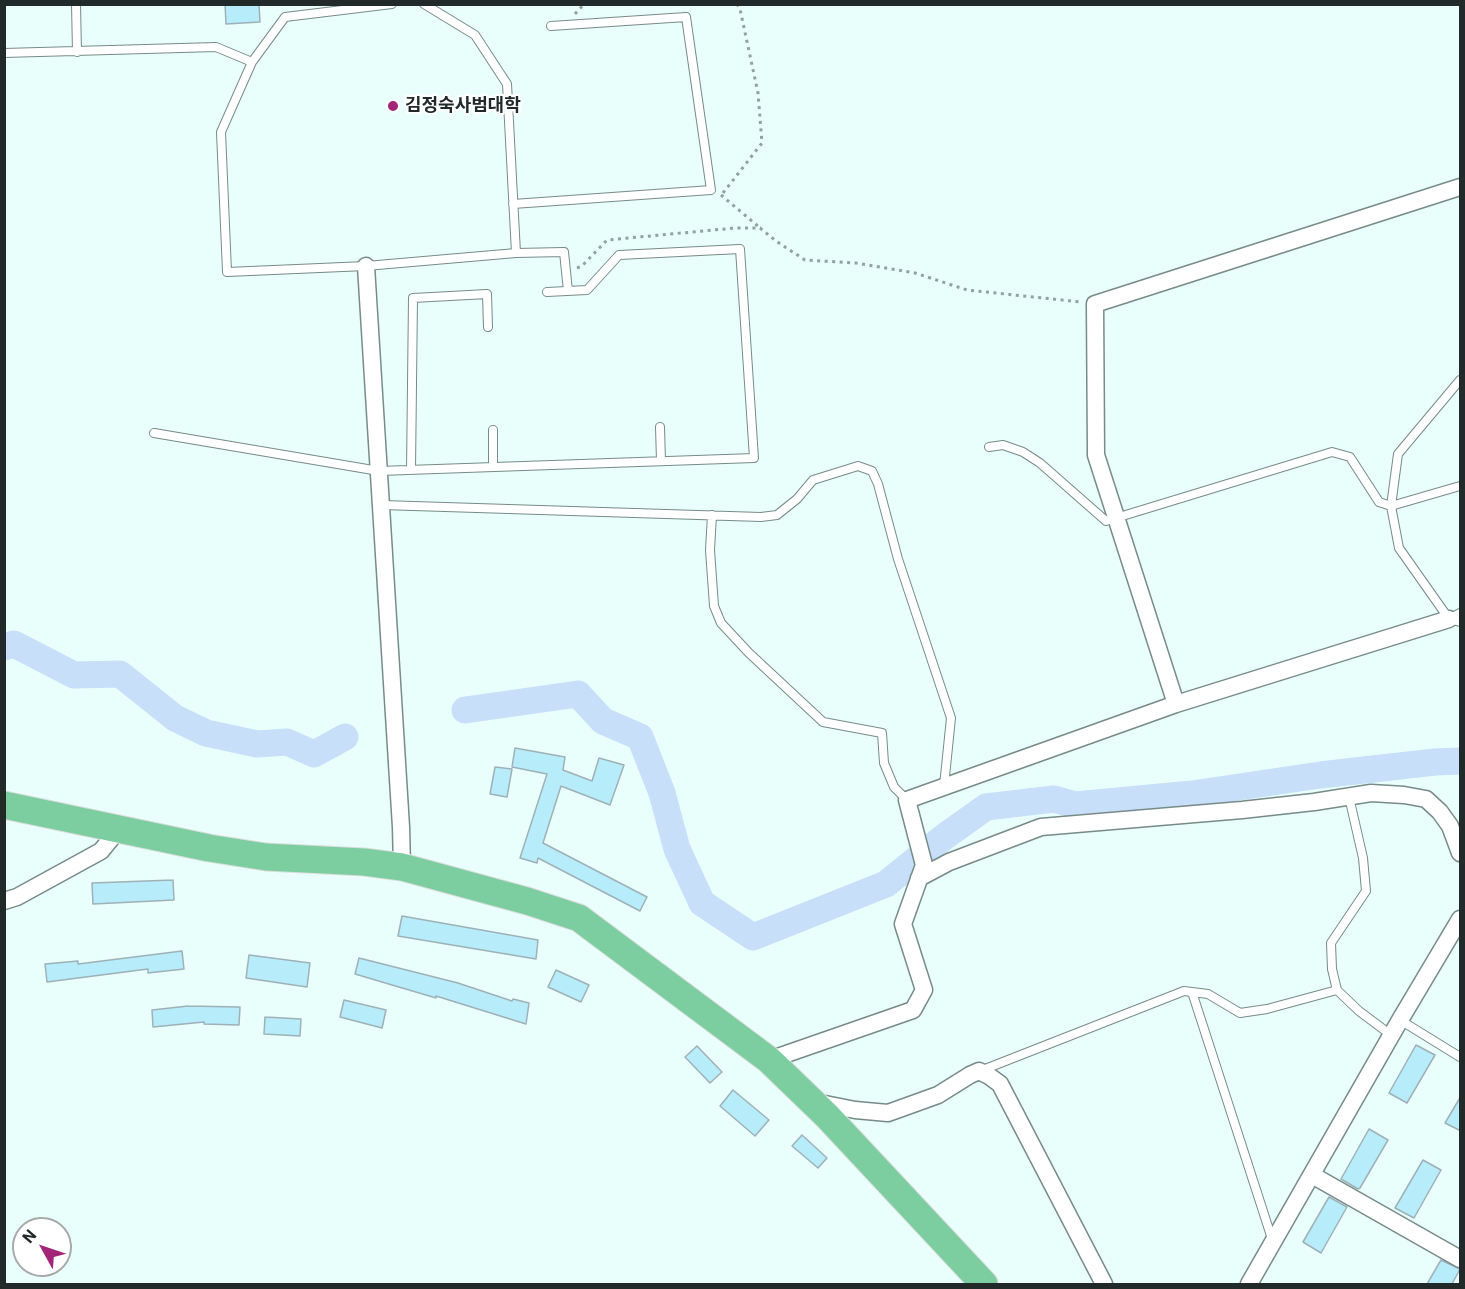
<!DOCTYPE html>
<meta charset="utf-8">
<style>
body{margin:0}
#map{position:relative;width:1465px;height:1289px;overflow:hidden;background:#e9fffb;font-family:Roboto,sans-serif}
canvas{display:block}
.frame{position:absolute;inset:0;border:6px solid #222a29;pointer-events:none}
.north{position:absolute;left:12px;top:1217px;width:60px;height:60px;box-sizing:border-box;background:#fff;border:2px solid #a7aaa9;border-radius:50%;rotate:310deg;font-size:16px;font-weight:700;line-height:24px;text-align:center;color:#222a29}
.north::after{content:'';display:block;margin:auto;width:21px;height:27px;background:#a22578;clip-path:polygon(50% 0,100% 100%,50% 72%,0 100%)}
</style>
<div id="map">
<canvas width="1465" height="1289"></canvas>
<div class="frame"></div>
<div class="north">N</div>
</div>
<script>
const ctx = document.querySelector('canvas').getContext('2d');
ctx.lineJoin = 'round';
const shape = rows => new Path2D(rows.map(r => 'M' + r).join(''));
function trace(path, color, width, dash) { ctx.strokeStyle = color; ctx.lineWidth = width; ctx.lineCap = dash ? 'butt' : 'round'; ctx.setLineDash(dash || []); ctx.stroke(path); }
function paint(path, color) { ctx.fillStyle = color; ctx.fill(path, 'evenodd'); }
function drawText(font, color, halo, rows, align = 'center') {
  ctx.font = font + ' Roboto,"Noto Sans KR",sans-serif'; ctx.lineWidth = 4.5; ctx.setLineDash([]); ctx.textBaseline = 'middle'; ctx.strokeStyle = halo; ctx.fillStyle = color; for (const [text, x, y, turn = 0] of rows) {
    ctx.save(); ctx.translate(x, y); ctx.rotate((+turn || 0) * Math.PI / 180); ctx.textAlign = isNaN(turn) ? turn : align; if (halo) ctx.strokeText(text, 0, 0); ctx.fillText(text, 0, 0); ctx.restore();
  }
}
trace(shape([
 [4,647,14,644,74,675,120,674,175,718,206,733,257,744,287,742,314,754,345,737],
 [465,710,578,694,603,721,640,737,662,793,677,849,702,903,753,937,886,884,944,837,986,807,1054,799,1075,805,1192,794,1320,775,1435,762,1460,761]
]), '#c7dff8', 27);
const building = shape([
 [225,4,259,4,260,22,226,24,225,4],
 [515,748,565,757,563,770,592,781,599,758,624,765,610,805,561,786,543,843,647,897,640,911,538,858,537,863,520,858,547,774,512,767,515,748],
 [495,767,512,769,507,797,490,794,495,767],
 [173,880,174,900,93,904,92,883,173,880],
 [402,916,538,940,536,959,398,936,402,916],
 [182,951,184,969,148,973,148,969,47,982,45,964,78,961,78,964,182,951],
 [249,955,310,963,307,987,246,978,249,955],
 [359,958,458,983,512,1001,513,999,529,1003,526,1024,436,996,436,998,355,974,359,958],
 [556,970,589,985,581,1002,548,987,556,970],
 [344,1000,386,1010,382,1028,340,1017,344,1000],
 [188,1006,240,1007,239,1025,204,1024,204,1022,153,1027,152,1010,188,1006],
 [265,1017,301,1019,300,1036,264,1034,265,1017],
 [1416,1045,1435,1055,1407,1103,1389,1093,1416,1045],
 [697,1046,722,1072,710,1083,685,1057,697,1046],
 [733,1090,769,1120,755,1136,720,1106,733,1090],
 [1461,1096,1461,1131,1445,1123,1461,1096],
 [1369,1129,1388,1140,1360,1188,1358,1189,1341,1179,1369,1129],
 [802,1135,827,1158,818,1168,792,1146,802,1135],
 [1423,1160,1441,1170,1414,1218,1395,1208,1423,1160],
 [1329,1197,1347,1207,1321,1253,1303,1242,1329,1197],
 [1441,1260,1460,1269,1452,1284,1427,1284,1441,1260]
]);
paint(building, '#b7ecfb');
trace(building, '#9eb1b7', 1.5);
const service = shape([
 [76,4,77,52],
 [392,4,285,17,252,62,221,132,227,272,366,266,516,253,507,84,475,35,424,4],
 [4,53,216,47,252,62],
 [513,204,711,190,686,17,551,26],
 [516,253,564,252,568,291],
 [1460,380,1398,454,1391,506,1399,548,1449,619,1460,622],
 [660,427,661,461],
 [493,430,493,467],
 [154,433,379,471,754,458,740,249,619,255,587,290,547,292],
 [989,447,1003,445,1023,452,1040,463,1106,521,1332,452,1350,457,1379,502,1391,506,1460,486],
 [411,470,413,298,487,294,488,327],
 [382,505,761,517,777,515,797,499,813,480,858,466,872,471,878,484,898,559,951,718,944,786],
 [712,515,710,550,714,606,721,623,749,653,823,722,882,733,884,763,894,787,907,800],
 [1449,619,1460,613],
 [1349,797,1363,858,1366,891,1331,943,1332,969,1337,990,1359,1011,1391,1035],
 [1192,992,1273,1242],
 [1400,1020,1460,1057],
 [980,1071,1184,991,1208,994,1240,1013,1267,1009,1337,990]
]);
const minor = shape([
 [366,266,401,827,402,867],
 [1176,704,1096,455,1095,304,1460,187],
 [919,878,949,862,1041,827,1242,810,1314,802,1371,793,1404,795,1426,799,1440,812,1450,826,1460,853],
 [4,901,17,897,101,851,119,829],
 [769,1060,913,1010,924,990,903,924,924,865,907,800,1176,704,1449,619],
 [815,1102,855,1110,888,1113,938,1095,970,1075,979,1071,989,1076,1000,1084,1104,1284],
 [1312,1175,1460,1259],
 [1249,1284,1400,1020,1460,919]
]);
const primary = shape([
 [4,805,209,848,266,857,364,862,402,867,527,901,579,918,769,1060,827,1116,984,1284]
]);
trace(service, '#778b88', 10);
trace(minor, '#778b88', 19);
trace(primary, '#dcdddd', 29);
trace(shape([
 [575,14,584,4],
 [723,193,762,143,758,93,740,9,737,4],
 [721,195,759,227],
 [577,268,582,266,607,240,735,228,760,228,776,241,805,260,856,263,915,273,967,290,1081,302]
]), '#92a29f', 3, [3, 4.5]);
trace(service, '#fff', 8);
trace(minor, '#fff', 16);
trace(primary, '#7ccea1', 27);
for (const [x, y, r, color] of [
 [393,106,6,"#a22578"]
]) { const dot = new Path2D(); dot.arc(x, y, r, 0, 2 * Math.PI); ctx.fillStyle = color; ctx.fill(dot); trace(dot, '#fff', 2); }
drawText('bold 18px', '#222a29', '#fff', [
 ["김정숙사범대학",405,106]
], 'left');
</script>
